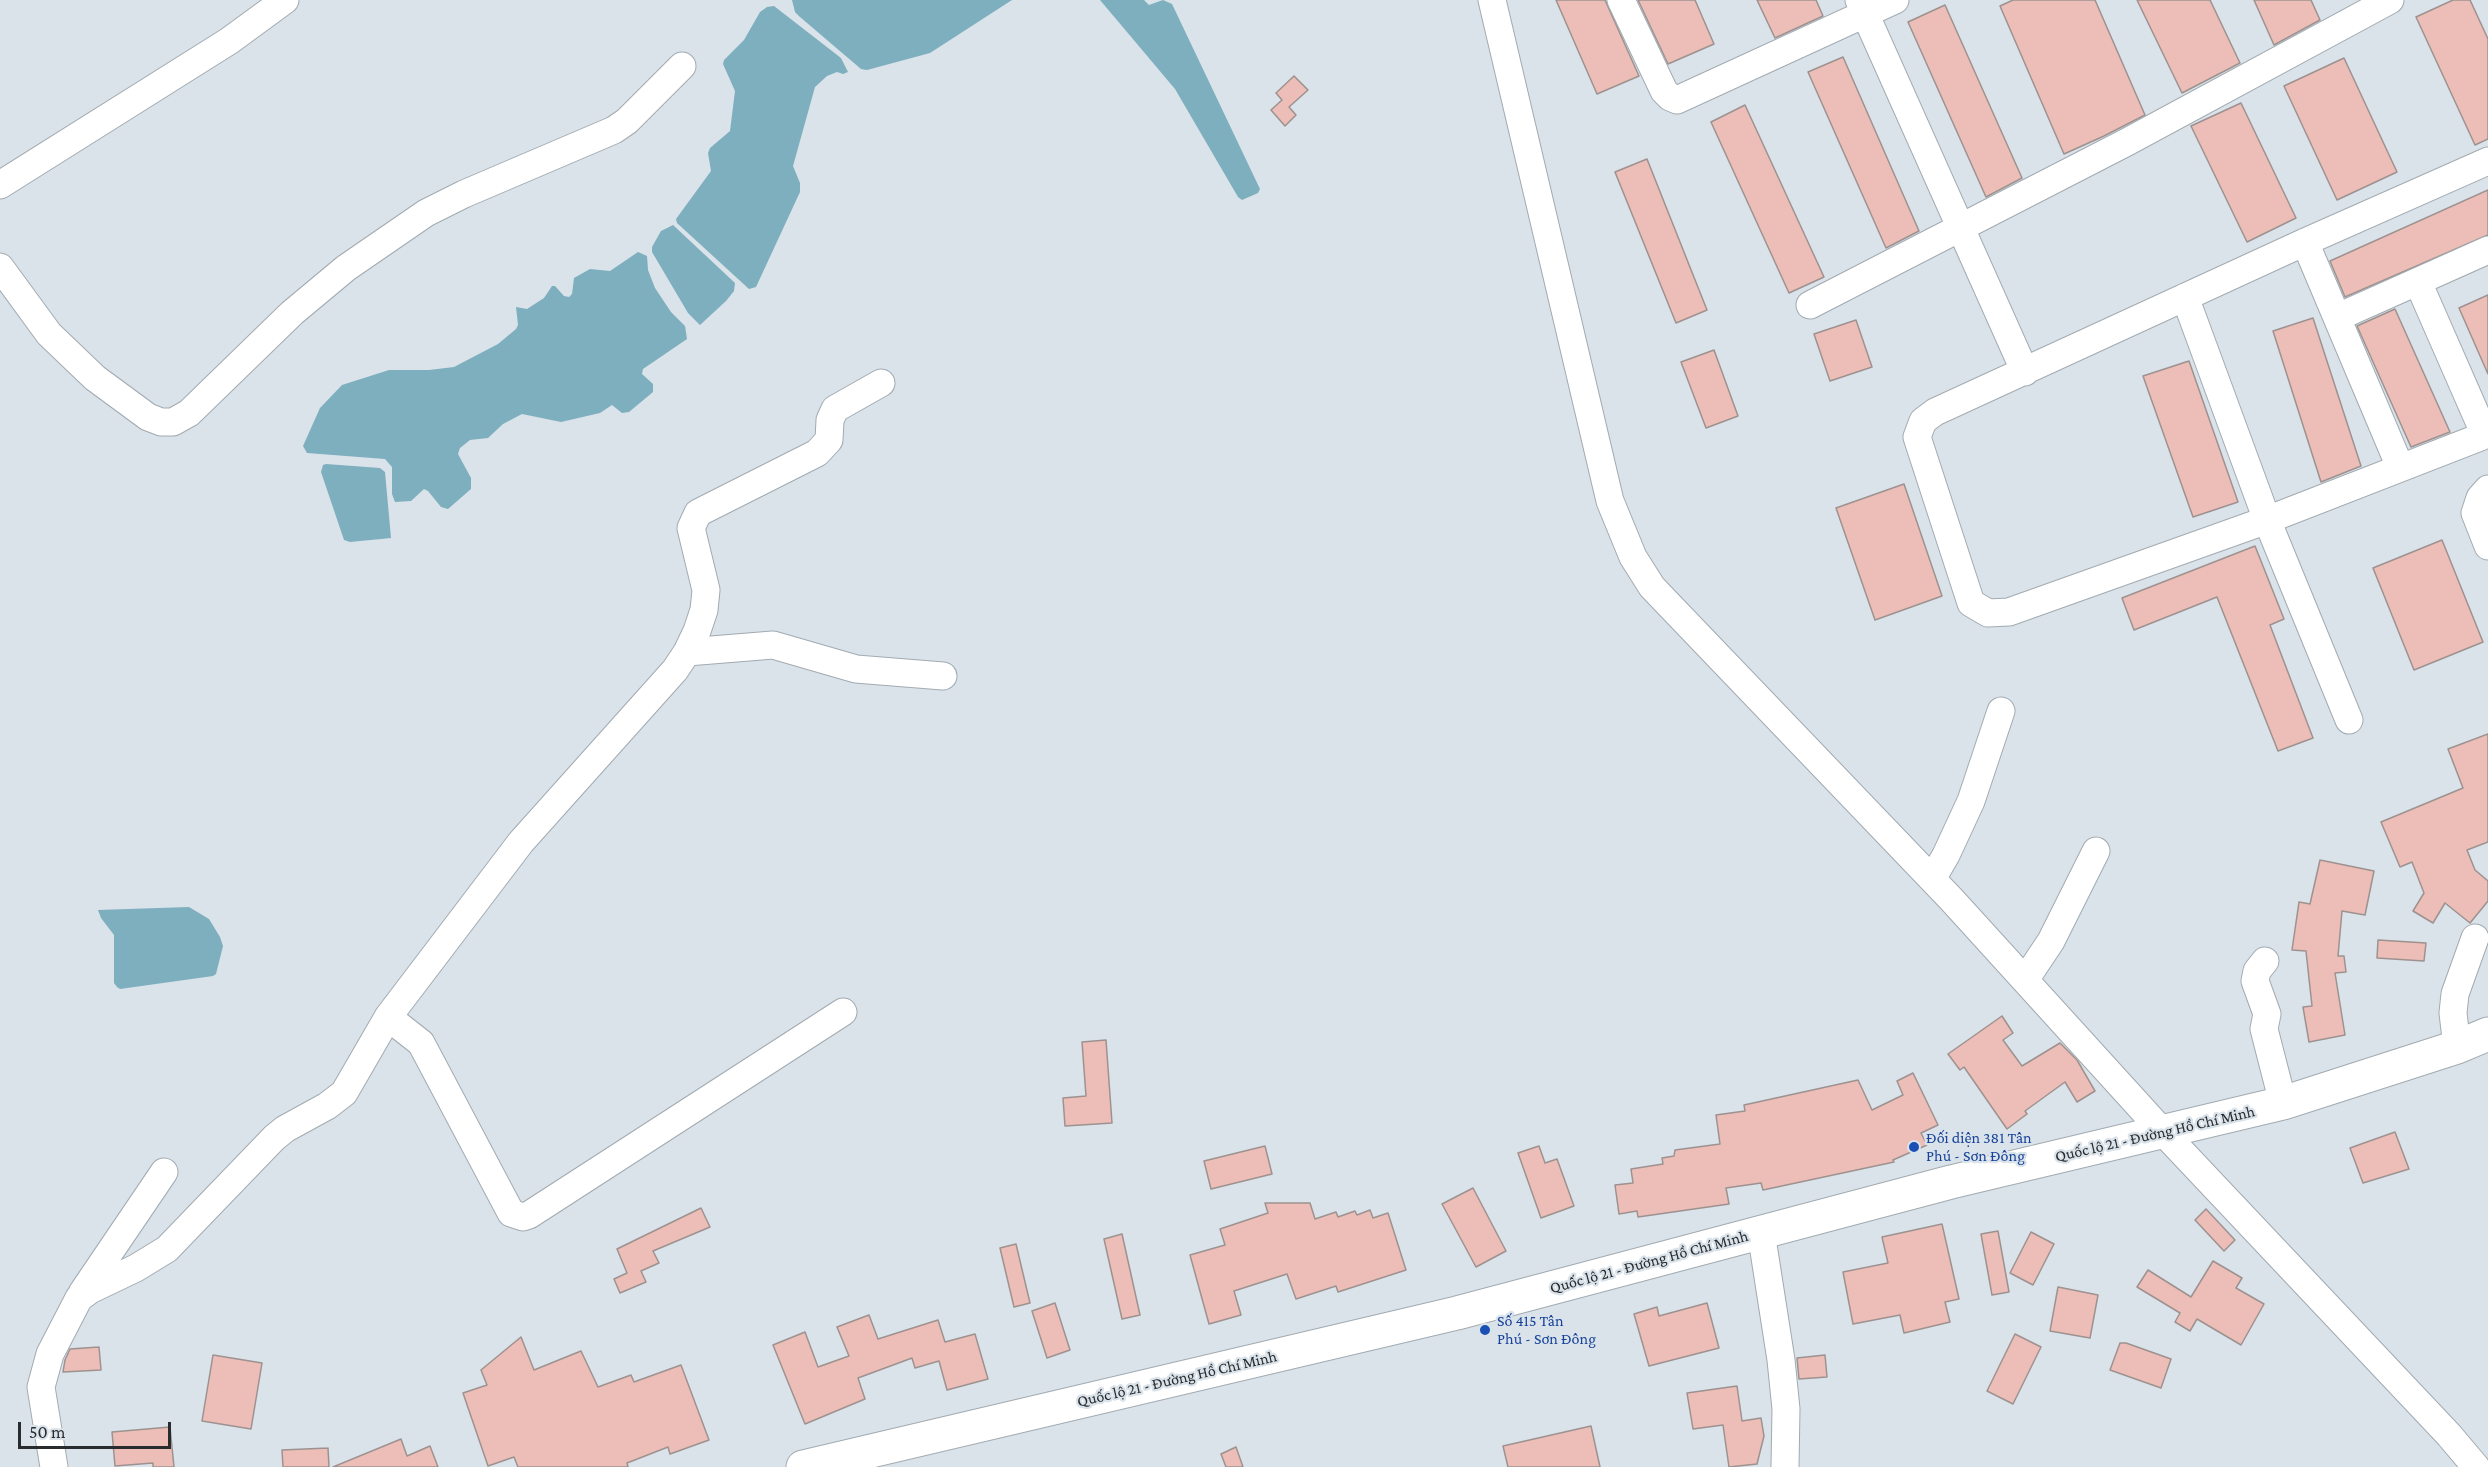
<!DOCTYPE html>
<meta charset="utf-8">
<style>
body{margin:0}
#map{position:relative;width:2488px;height:1467px;overflow:hidden;background:#dae2ea;font-family:"Crimson Pro",serif}
canvas{display:block}
.scale{position:absolute;left:18px;top:1422px;width:153px;height:27px;box-sizing:border-box;border:3px solid #292c2e;border-top:0;padding-left:8px;font-size:18px;line-height:21px;white-space:nowrap;color:#292c2e;-webkit-text-stroke:4px #dae2ea;paint-order:stroke}
</style>
<div id="map">
<canvas width="2488" height="1467"></canvas>
<div class="scale">50 m</div>
</div>
<script>
const ctx = document.querySelector('canvas').getContext('2d');
ctx.lineJoin = 'round';
function paint(path, color) { ctx.fillStyle = color; ctx.fill(path, 'evenodd'); }
const shape = rows => new Path2D(rows.map(r => 'M' + r).join(''));
function trace(path, color, width, dash) { ctx.strokeStyle = color; ctx.lineWidth = width; ctx.lineCap = dash ? 'butt' : 'round'; ctx.setLineDash(dash || []); ctx.stroke(path); }
function drawText(font, color, halo, rows, align = 'center') {
  ctx.font = font + ' "Crimson Pro",serif'; ctx.lineWidth = 4.5; ctx.setLineDash([]); ctx.textBaseline = 'middle'; ctx.strokeStyle = halo; ctx.fillStyle = color; for (const [text, x, y, turn = 0] of rows) {
    ctx.save(); ctx.translate(x, y); ctx.rotate((+turn || 0) * Math.PI / 180); ctx.textAlign = isNaN(turn) ? turn : align; if (halo) ctx.strokeText(text, 0, 0); ctx.fillText(text, 0, 0); ctx.restore();
  }
}
paint(shape([
 [792,0,1012,0,930,53,867,70,861,69,800,17,795,12],
 [1100,0,1144,0,1149,5,1163,0,1172,4,1260,189,1258,193,1242,200,1238,197,1175,89],
 [774,6,841,58,848,72,843,74,837,72,827,76,815,87,793,166,800,183,800,192,756,287,749,289,677,223,676,219,711,171,708,153,710,148,730,131,735,91,723,64,724,60,744,40,760,12,767,7],
 [673,225,735,283,734,291,726,301,700,325,688,313,652,252,652,247,661,231],
 [638,252,647,256,648,270,655,288,671,312,685,326,687,339,643,369,642,374,653,384,653,392,629,412,622,413,612,405,600,413,561,422,522,414,503,424,488,438,470,440,460,448,458,454,471,478,471,489,448,509,441,507,428,491,424,489,411,501,395,502,392,494,392,467,385,459,307,453,303,446,320,408,342,385,389,370,429,370,454,367,498,344,516,329,518,325,516,307,527,309,544,298,552,286,555,286,564,296,569,297,572,294,574,278,590,269,610,271],
 [326,464,380,468,385,472,391,538,350,542,344,540,321,472,323,465],
 [189,907,209,919,220,937,223,946,216,974,213,976,120,989,117,987,114,983,114,935,101,918,98,910]
]), '#7eafbe');
const building = shape([
 [1556,0,1605,0,1639,76,1597,94,1556,0],
 [1638,0,1695,0,1714,44,1668,64,1638,0],
 [1757,0,1816,0,1823,16,1775,38,1757,0],
 [2013,0,2095,0,2145,115,2104,136,2064,154,2000,6,2013,0],
 [2137,0,2210,0,2240,63,2182,93,2137,0],
 [2254,0,2311,0,2320,20,2274,45,2254,0],
 [2453,0,2470,0,2488,39,2488,139,2475,145,2416,17,2453,0],
 [1945,5,2022,178,1986,197,1908,22,1945,5],
 [1843,57,1919,231,1886,248,1808,72,1843,57],
 [2344,58,2397,172,2337,200,2284,86,2344,58],
 [1294,76,1308,90,1289,107,1296,115,1285,126,1271,110,1282,100,1276,93,1294,76],
 [2241,103,2296,218,2247,242,2191,126,2241,103],
 [1745,105,1824,277,1789,293,1711,122,1745,105],
 [1647,159,1707,310,1676,323,1615,172,1647,159],
 [2488,190,2488,235,2345,297,2330,261,2488,190],
 [2488,295,2488,374,2459,308,2488,295],
 [2395,309,2450,432,2411,447,2357,326,2395,309],
 [2313,318,2361,466,2321,482,2273,331,2313,318],
 [1856,320,1872,367,1830,381,1814,334,1856,320],
 [1714,350,1738,416,1706,428,1681,362,1714,350],
 [2189,361,2238,502,2193,517,2143,376,2189,361],
 [1904,484,1942,596,1875,620,1836,508,1904,484],
 [2442,540,2483,642,2414,670,2373,568,2442,540],
 [2255,546,2284,619,2270,625,2313,738,2278,751,2217,597,2134,630,2122,598,2255,546],
 [2488,734,2488,842,2467,850,2475,870,2488,881,2488,901,2470,923,2445,903,2433,923,2413,911,2424,893,2412,862,2400,867,2381,822,2463,788,2448,749,2488,734],
 [2320,860,2374,871,2365,915,2342,911,2338,956,2344,956,2346,972,2335,973,2345,1035,2309,1042,2303,1007,2312,1006,2306,951,2292,950,2299,902,2310,904,2320,860],
 [2378,940,2426,943,2424,961,2377,958,2378,940],
 [2002,1016,2013,1033,2003,1040,2022,1066,2060,1043,2077,1060,2095,1091,2077,1102,2065,1082,2025,1111,2027,1114,2007,1129,1964,1067,1960,1070,1948,1054,2002,1016],
 [1106,1040,1112,1123,1065,1126,1063,1098,1086,1096,1082,1042,1106,1040],
 [1913,1073,1938,1125,1921,1133,1927,1145,1893,1160,1894,1162,1763,1190,1761,1183,1726,1188,1729,1204,1638,1217,1637,1211,1619,1214,1615,1185,1633,1183,1631,1169,1663,1164,1662,1158,1674,1156,1675,1150,1720,1144,1716,1115,1745,1111,1744,1105,1858,1080,1872,1110,1903,1095,1897,1081,1913,1073],
 [2395,1132,2409,1169,2363,1183,2350,1148,2395,1132],
 [1265,1146,1272,1174,1211,1189,1204,1161,1265,1146],
 [1539,1146,1545,1163,1557,1159,1574,1206,1541,1218,1518,1153,1539,1146],
 [1473,1188,1506,1251,1476,1267,1442,1204,1473,1188],
 [1265,1203,1310,1203,1315,1219,1336,1212,1338,1217,1355,1211,1357,1215,1370,1210,1373,1218,1388,1213,1406,1270,1338,1292,1336,1286,1296,1299,1287,1274,1234,1291,1241,1315,1209,1324,1190,1255,1225,1245,1220,1229,1268,1213,1265,1203],
 [701,1208,710,1227,653,1251,659,1263,641,1271,646,1282,620,1293,614,1279,627,1273,617,1249,701,1208],
 [2206,1209,2235,1240,2224,1251,2195,1220,2206,1209],
 [1942,1224,1959,1299,1945,1302,1950,1322,1904,1333,1900,1315,1853,1324,1843,1272,1888,1263,1882,1237,1942,1224],
 [1998,1231,2009,1292,1992,1295,1981,1234,1998,1231],
 [2031,1232,2054,1244,2033,1285,2010,1273,2031,1232],
 [1122,1234,1140,1315,1122,1319,1104,1239,1122,1234],
 [1016,1244,1030,1303,1014,1307,1000,1248,1016,1244],
 [2213,1261,2242,1278,2236,1288,2264,1304,2241,1345,2197,1319,2190,1331,2175,1322,2180,1313,2137,1287,2148,1270,2191,1297,2213,1261],
 [2058,1287,2098,1295,2090,1338,2050,1331,2058,1287],
 [1055,1303,1070,1350,1047,1358,1032,1311,1055,1303],
 [1707,1303,1719,1348,1649,1366,1634,1314,1657,1307,1659,1316,1707,1303],
 [869,1315,878,1339,938,1320,945,1342,975,1334,988,1379,947,1390,939,1361,915,1368,912,1358,858,1378,865,1399,805,1424,773,1345,805,1332,818,1367,849,1356,837,1327,869,1315],
 [2015,1334,2041,1347,2013,1404,1987,1391,2015,1334],
 [521,1337,534,1370,581,1351,598,1387,631,1375,634,1382,681,1365,709,1440,670,1454,668,1447,627,1463,628,1467,518,1467,514,1457,488,1466,463,1393,487,1385,481,1370,521,1337],
 [2120,1343,2126,1343,2171,1359,2161,1388,2110,1370,2120,1343],
 [99,1347,101,1370,63,1372,65,1360,70,1349,99,1347],
 [213,1355,262,1363,251,1429,202,1421,213,1355],
 [1825,1355,1827,1377,1799,1379,1797,1358,1825,1355],
 [1737,1386,1742,1421,1761,1418,1764,1436,1757,1464,1729,1467,1723,1425,1693,1429,1687,1393,1737,1386],
 [1591,1426,1600,1467,1508,1467,1503,1446,1591,1426],
 [170,1427,174,1467,153,1467,153,1463,115,1466,112,1432,170,1427],
 [401,1439,407,1456,430,1446,438,1467,333,1467,401,1439],
 [1236,1447,1243,1467,1226,1467,1221,1454,1236,1447],
 [328,1448,329,1467,283,1467,282,1450,328,1448]
]);
paint(building, '#edbeb7');
trace(building, '#9d9290', 1.5);
const minor = shape([
 [1492,0,1610,501,1633,557,1652,587,1952,900,2162,1131,2449,1435,2476,1467],
 [1621,0,1664,91,1670,97,1677,100,1895,0],
 [1859,0,2025,372],
 [2488,161,2305,242,1935,412,1923,421,1917,437,1971,603,1988,613,2009,612,2267,520,2488,434],
 [0,185,229,41,285,0],
 [2305,242,2400,467],
 [0,267,49,334,95,378,148,417,161,422,173,422,189,413,292,313,346,268,426,213,464,194,614,130,627,121,682,66],
 [2418,282,2485,435],
 [2185,297,2267,520,2349,720],
 [1810,305,2127,142,2390,0],
 [2338,317,2488,250],
 [2488,489,2480,498,2475,513,2488,546],
 [687,652,773,645,856,669,943,676],
 [1932,879,1946,855,1971,801,2001,711],
 [2265,961,2257,971,2255,981,2267,1014,2264,1029,2283,1103],
 [2025,980,2051,941,2096,851],
 [388,1017,421,1043,511,1213,523,1217,529,1215,843,1012],
 [2457,1047,2453,1013,2455,994,2475,938],
 [1761,1232,1781,1360,1786,1409,1785,1467],
 [82,1293,164,1172],
 [54,1467,41,1387,50,1354,79,1298,90,1290,136,1268,167,1249,274,1138,285,1129,327,1106,344,1093,388,1017,521,842,675,670,687,652,697,631,704,610,706,590,691,528,698,513,817,453,829,440,830,420,835,409,881,383]
]);
const highway = shape([
 [803,1467,1457,1313,1951,1182,2283,1103,2457,1047,2488,1034]
]);
trace(minor, '#a2abb1', 29);
trace(highway, '#a2abb1', 35);
trace(minor, '#fff', 27);
trace(highway, '#fff', 33);
for (const [x, y, r, color] of [
 [1914,1147,6,"#1a4fb4"],
 [1485,1330,6,"#1a4fb4"]
]) { const dot = new Path2D(); dot.arc(x, y, r, 0, 2 * Math.PI); ctx.fillStyle = color; ctx.fill(dot); trace(dot, '#dae2ea', 2); }
drawText('16px', '#292c2e', '#dae2ea', [
 ["Quốc lộ 21 - Đường Hồ Chí Minh",2155,1134,-13],
 ["Quốc lộ 21 - Đường Hồ Chí Minh",1649,1262,-15],
 ["Quốc lộ 21 - Đường Hồ Chí Minh",1177,1379,-13]
]);
drawText('16px', '#164399', '#dae2ea', [
 ["Đối diện 381 Tân",1926,1138],
 ["Phú - Sơn Đông",1926,1156],
 ["Số 415 Tân",1497,1321],
 ["Phú - Sơn Đông",1497,1339]
], 'left');
</script>
